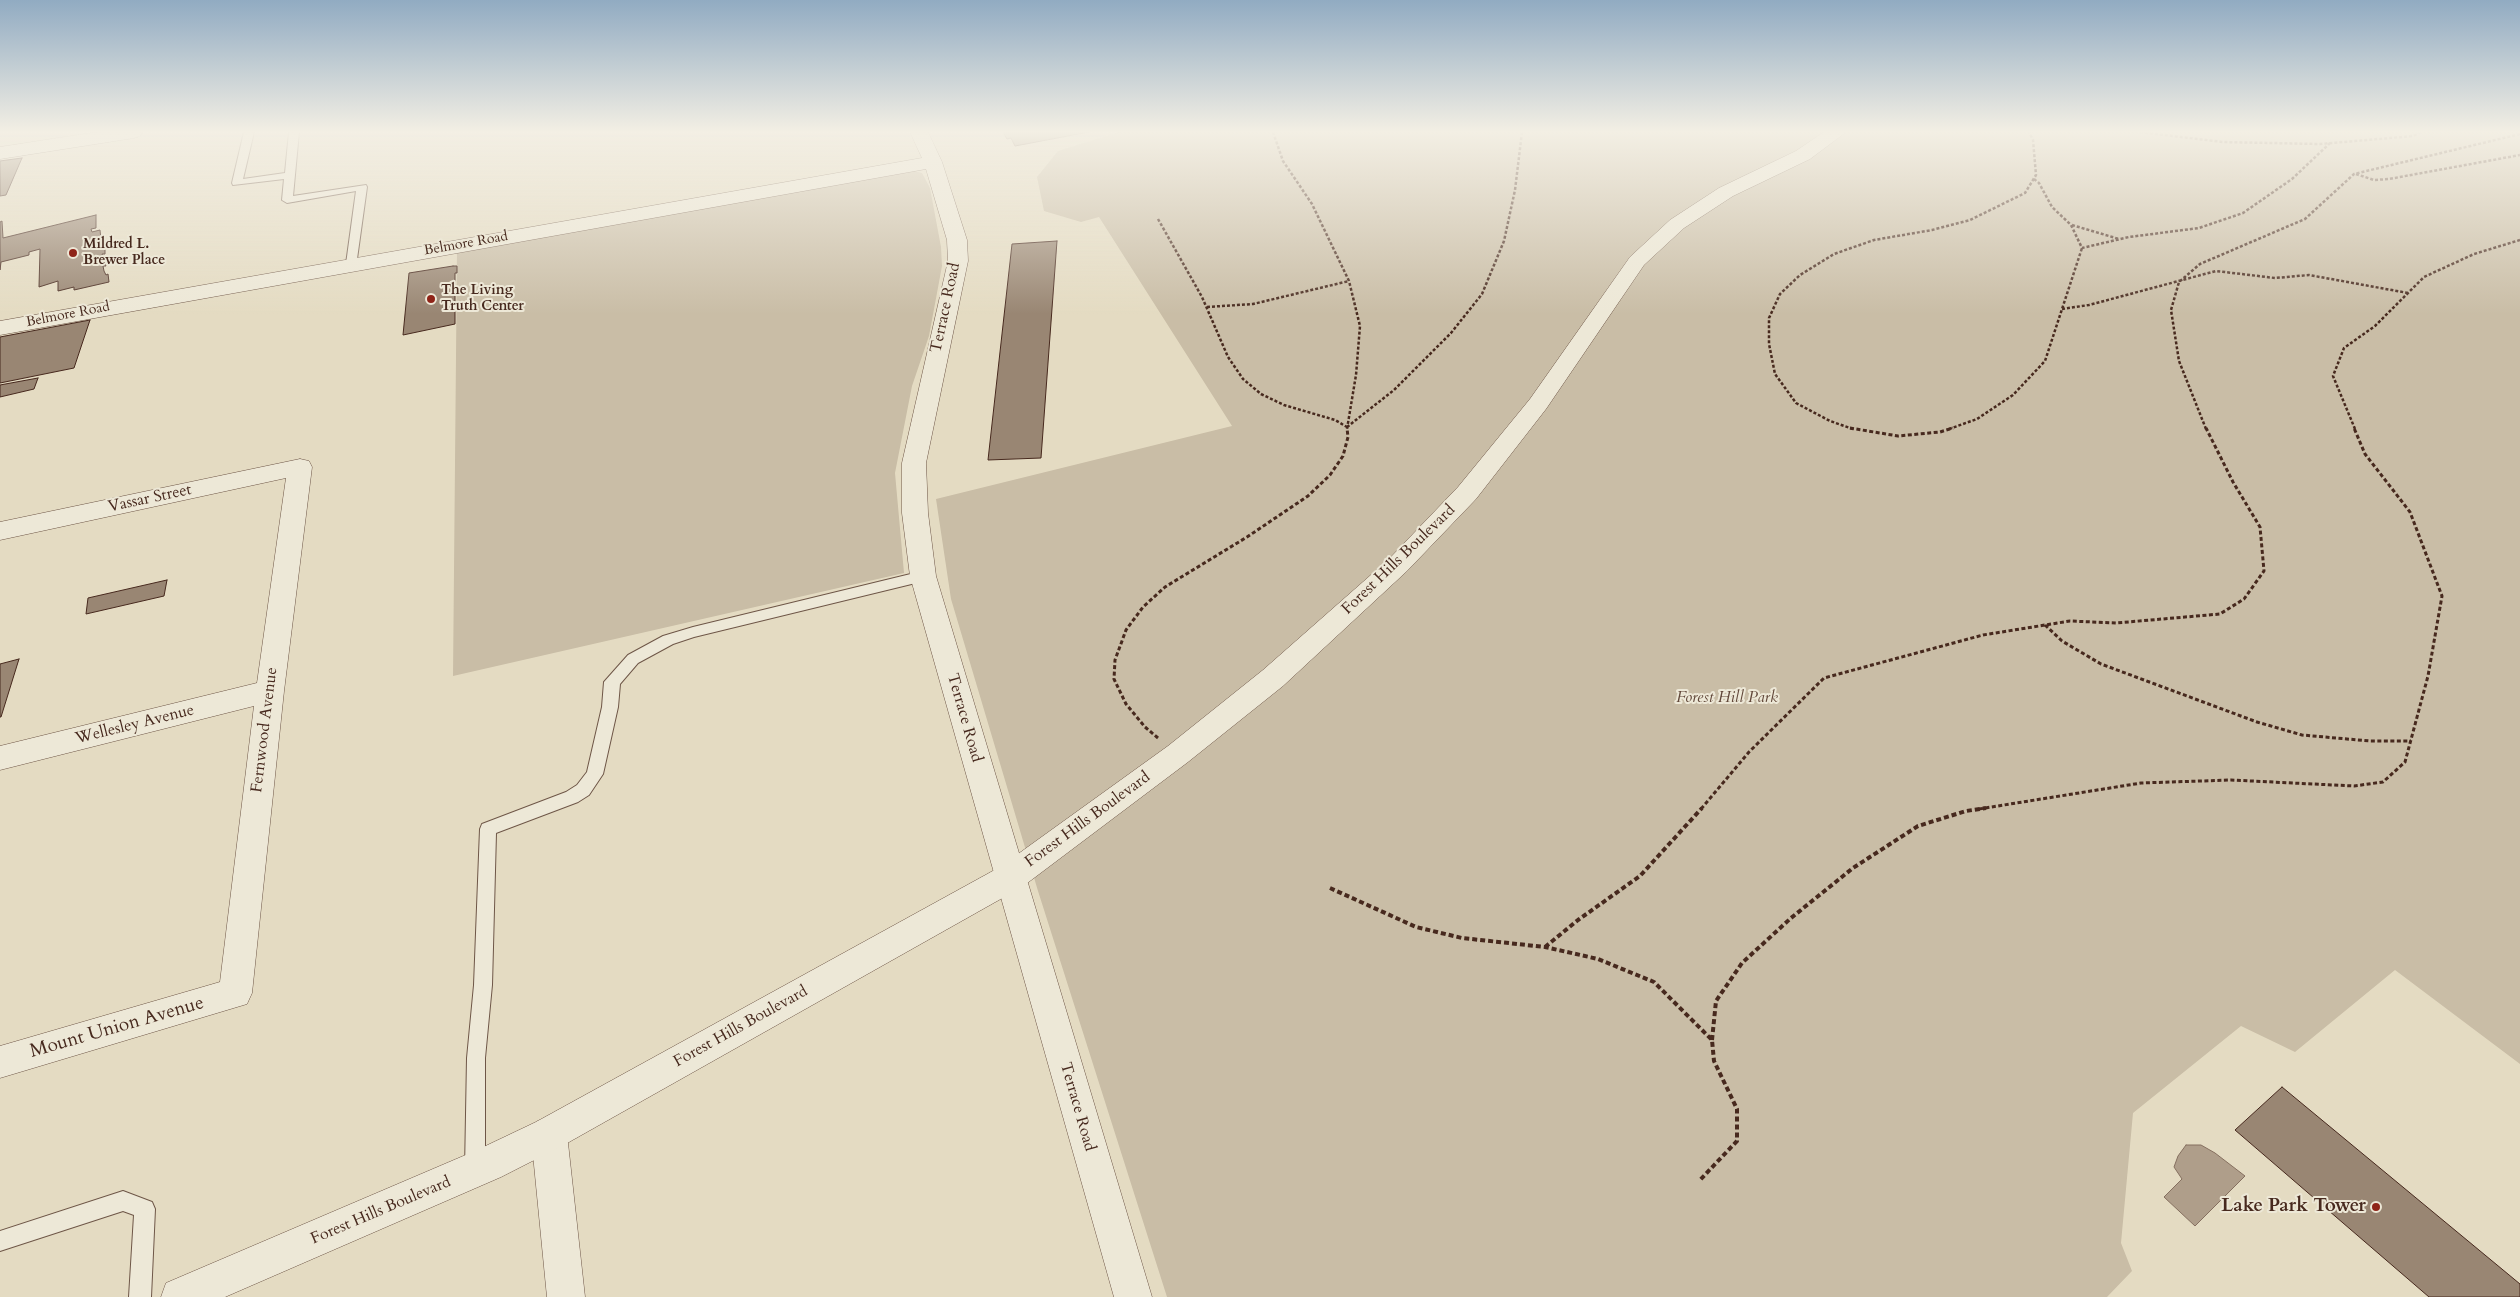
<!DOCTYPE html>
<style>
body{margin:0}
canvas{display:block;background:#e4dbc2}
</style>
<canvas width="2520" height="1297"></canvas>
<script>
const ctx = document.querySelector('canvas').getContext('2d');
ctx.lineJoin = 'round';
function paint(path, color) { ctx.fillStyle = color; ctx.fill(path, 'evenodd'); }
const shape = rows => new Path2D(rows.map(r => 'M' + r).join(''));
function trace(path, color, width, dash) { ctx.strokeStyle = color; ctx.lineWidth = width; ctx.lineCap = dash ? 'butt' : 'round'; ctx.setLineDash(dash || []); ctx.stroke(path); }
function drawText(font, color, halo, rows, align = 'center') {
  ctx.font = font + ' Cardo,serif'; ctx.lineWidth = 4; ctx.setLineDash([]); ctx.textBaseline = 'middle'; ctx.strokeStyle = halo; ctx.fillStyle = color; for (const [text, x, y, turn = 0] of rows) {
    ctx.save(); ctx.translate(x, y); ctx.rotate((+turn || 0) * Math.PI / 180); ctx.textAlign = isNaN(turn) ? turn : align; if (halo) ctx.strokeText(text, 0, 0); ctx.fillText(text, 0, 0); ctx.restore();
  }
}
paint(shape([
 [1119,132,2520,132,2520,1064,2395,970,2295,1052,2241,1026,2133,1113,2121,1243,2132,1271,2107,1297,1167,1297,1038,891,951,599,936,499,1232,426,1099,217,1081,222,1044,211,1037,177,1058,151],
 [914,171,922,173,930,188,941,247,942,266,929,336,912,386,895,473,904,573,453,676,457,249]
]), '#c9bda6');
const water = shape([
 [2186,1145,2201,1145,2215,1153,2245,1176,2195,1226,2164,1197,2182,1179,2174,1167,2178,1156,2186,1145]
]);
paint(water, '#af9e8a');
trace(water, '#856f5f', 1);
const building = shape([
 [1003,132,1089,132,1015,146,1011,138,1007,139,1003,132],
 [22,158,6,195,0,196,0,161,22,158],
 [96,215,96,228,91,229,92,232,100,230,102,248,105,247,105,254,102,254,106,266,103,266,104,271,106,275,108,274,109,282,74,290,74,287,58,291,58,281,39,287,40,249,29,252,29,255,1,262,0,270,0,222,2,221,3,238,96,215],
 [1057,241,1041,458,988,460,1012,244,1057,241],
 [453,266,457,266,457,273,455,273,455,324,403,335,409,273,453,266],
 [90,320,74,368,0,383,0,337,90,320],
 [38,378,34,389,0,397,0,385,38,378],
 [167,580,164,596,86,614,88,598,167,580],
 [19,659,1,717,0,717,0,664,19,659],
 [2282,1087,2520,1284,2520,1297,2429,1297,2235,1130,2282,1087]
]);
paint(building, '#998673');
trace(building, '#47291e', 1);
const service = shape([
 [244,132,254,132,243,179,285,173,289,132,299,132,293,196,366,185,367,187,356,266,352,267,346,264,356,191,287,203,282,200,284,179,233,185,232,183,244,132],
 [923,571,928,572,930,576,928,580,694,637,673,644,638,663,620,684,618,707,603,774,589,795,578,802,496,833,492,985,485,1058,485,1170,482,1177,475,1180,468,1177,465,1170,467,1058,474,985,480,829,482,824,566,792,577,785,587,772,602,707,604,682,628,655,663,636,693,627,923,571],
 [123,1191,152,1202,155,1209,151,1297,129,1297,134,1215,123,1211,0,1251,0,1231,123,1191]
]);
const minor = shape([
 [97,132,143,132,140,136,134,138,0,159,0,147,97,132],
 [910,132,928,132,942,162,967,240,968,261,926,463,928,513,936,576,1152,1297,1114,1297,910,576,902,513,902,463,948,261,947,240,926,169,0,335,0,321,922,158,910,132],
 [300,459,309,461,312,467,284,691,252,993,247,1004,0,1078,0,1046,220,982,254,706,0,770,0,746,257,683,286,478,0,540,0,522,300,459],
 [549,1116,562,1122,567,1134,585,1297,547,1297,531,1134,536,1122,549,1116]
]);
const tertiary = shape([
 [1824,132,1846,132,1810,159,1733,196,1684,228,1644,265,1546,409,1476,499,1407,571,1283,686,1188,762,1022,887,562,1146,501,1177,225,1297,161,1297,166,1283,475,1151,536,1122,1000,867,1168,746,1263,670,1389,559,1458,487,1530,399,1630,257,1670,220,1719,188,1796,151,1824,132]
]);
trace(service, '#6e5647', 2);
trace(minor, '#6e5647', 1);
trace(tertiary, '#6e5647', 1);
trace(shape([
 [1273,132,1283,161,1312,204,1349,281,1360,326,1356,375,1347,429],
 [2140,132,2223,142,2320,144,2413,136,2421,132],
 [2356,174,2374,180,2389,179,2520,155],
 [2034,179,2039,183,2052,207,2071,225,2082,248,2129,237,2199,228,2243,213,2292,179,2330,143],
 [1158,219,1202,297,1228,357,1243,379,1261,394,1284,405,1335,420,1347,427],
 [2072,225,2119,239],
 [1207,307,1253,304,1349,281],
 [2062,309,2089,305,2216,271,2275,278,2309,275,2408,293],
 [1347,427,1394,390,1451,333,1482,294,1504,241,1515,190,1522,132],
 [1853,429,1830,421,1796,403,1775,374,1769,344,1769,318,1780,294,1800,275,1834,254,1874,240,1932,230,1970,220,2025,193,2036,175,2033,140,2029,132],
 [1949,429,1977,419,2013,395,2045,361,2082,248],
 [2206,429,2179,361,2171,310,2179,282,2200,264,2305,219,2354,174,2520,134],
 [2355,429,2333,376,2344,348,2375,326,2424,277,2474,254,2520,240]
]), '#47291e', 2.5, [3, 2]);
trace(shape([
 [1850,428,1898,436,1940,432,1953,428],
 [2045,625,2062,641,2101,664,2257,722,2302,735,2370,741,2411,741],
 [1158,738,1145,727,1126,704,1114,679,1115,660,1126,630,1143,607,1165,587,1247,537,1308,496,1330,475,1343,456,1348,437,1347,428],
 [1701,809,1749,752,1824,678,1983,635,2070,621,2116,623,2220,614,2244,599,2264,571,2260,527,2233,482,2206,428],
 [1979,809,2141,783,2231,780,2354,786,2383,782,2405,762,2428,676,2442,596,2410,512,2365,454,2354,428]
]), '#47291e', 3, [4, 2.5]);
trace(shape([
 [1330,888,1416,927,1462,938,1545,947,1598,959,1654,982,1712,1040,1714,1061,1737,1109,1737,1141,1700,1180],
 [1545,947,1578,920,1640,876,1702,808],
 [1712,1040,1716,1001,1742,963,1791,918,1853,868,1918,826,1966,811,1986,808]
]), '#47291e', 4, [5, 3]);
paint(service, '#ede8d7');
paint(minor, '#ede8d7');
paint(tertiary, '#ede8d7');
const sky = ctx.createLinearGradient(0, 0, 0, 314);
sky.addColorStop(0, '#91abc2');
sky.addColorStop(0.42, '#f3efe4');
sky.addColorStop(1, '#f3efe400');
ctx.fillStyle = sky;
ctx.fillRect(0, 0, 2520, 314);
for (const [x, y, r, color] of [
 [73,253,5,"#8f2418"],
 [431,299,5,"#8f2418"],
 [2376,1207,5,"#8f2418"]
]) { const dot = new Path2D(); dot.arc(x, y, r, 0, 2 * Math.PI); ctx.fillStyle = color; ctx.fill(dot); trace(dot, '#ede8d7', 2); }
drawText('14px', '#47291e', '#ede8d7', [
 ["Belmore Road",466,244,-10],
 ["Belmore Road",68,315,-11]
]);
drawText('bold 14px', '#47291e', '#ede8d7', [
 ["Mildred L.",83,245],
 ["Brewer Place",83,261],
 ["The Living",441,291],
 ["Truth Center",441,307]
], 'left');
drawText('16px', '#47291e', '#ede8d7', [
 ["Terrace Road",946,308,-78],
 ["Vassar Street",150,499,-12],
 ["Forest Hills Boulevard",1399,560,-44],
 ["Terrace Road",964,718,74],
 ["Wellesley Avenue",135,725,-14],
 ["Fernwood Avenue",265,730,-83],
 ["Forest Hills Boulevard",1088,820,-36],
 ["Forest Hills Boulevard",741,1027,-29],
 ["Terrace Road",1077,1107,74],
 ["Forest Hills Boulevard",381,1211,-23]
]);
drawText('italic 16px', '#614739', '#ede8d7', [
 ["Forest Hill Park",1727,698]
]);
drawText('19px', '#47291e', '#ede8d7', [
 ["Mount Union Avenue",117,1028,-16]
]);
drawText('bold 19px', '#47291e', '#ede8d7', [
 ["Lake Park Tower",2366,1207]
], 'right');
</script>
